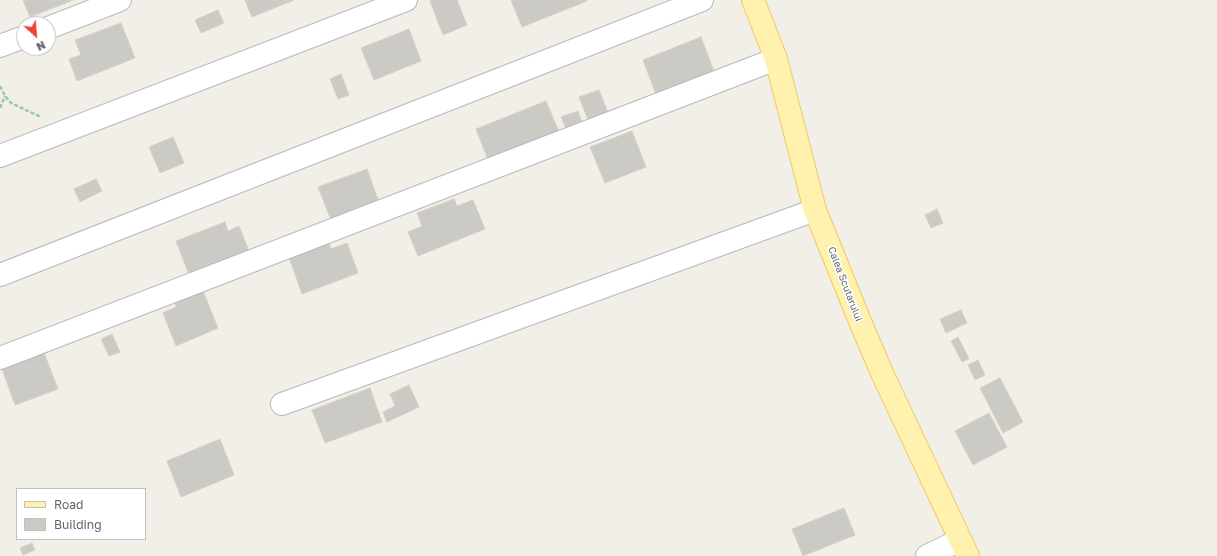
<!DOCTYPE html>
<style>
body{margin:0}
#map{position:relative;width:1217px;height:556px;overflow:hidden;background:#f1efe8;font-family:"Golos Text",sans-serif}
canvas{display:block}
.legend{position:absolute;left:16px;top:488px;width:130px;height:52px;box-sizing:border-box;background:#fff;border:1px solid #bfc1c3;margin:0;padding:5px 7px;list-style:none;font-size:12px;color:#5f6368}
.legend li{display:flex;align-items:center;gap:8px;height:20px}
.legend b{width:20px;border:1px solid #bfc1c3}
.north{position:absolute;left:16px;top:16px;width:40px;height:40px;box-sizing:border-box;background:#fff;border:1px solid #bfc1c3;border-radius:50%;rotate:154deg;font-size:11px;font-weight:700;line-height:16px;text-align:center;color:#5f6368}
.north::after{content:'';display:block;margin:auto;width:14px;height:18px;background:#ea4335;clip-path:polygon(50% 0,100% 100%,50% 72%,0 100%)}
</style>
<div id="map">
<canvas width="1217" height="556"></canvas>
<ul class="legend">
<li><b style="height:5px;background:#fff2af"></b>Road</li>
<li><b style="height:11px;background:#cccac5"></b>Building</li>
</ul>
<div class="north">N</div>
</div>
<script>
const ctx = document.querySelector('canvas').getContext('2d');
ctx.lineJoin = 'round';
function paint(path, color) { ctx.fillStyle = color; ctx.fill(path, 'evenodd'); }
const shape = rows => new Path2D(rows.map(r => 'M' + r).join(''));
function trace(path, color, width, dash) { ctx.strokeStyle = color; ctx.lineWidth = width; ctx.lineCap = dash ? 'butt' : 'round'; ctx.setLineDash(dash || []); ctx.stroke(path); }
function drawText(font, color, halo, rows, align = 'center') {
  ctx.font = font + ' "Golos Text",sans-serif'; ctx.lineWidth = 3; ctx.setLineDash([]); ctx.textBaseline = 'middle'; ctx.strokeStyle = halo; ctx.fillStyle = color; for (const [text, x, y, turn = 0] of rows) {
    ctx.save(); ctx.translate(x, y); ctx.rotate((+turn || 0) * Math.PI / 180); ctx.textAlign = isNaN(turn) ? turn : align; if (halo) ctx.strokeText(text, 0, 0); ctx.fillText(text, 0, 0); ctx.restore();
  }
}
const building = shape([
 [23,0,73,0,30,17,23,0],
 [245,0,294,0,252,17,245,0],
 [433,0,457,0,467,25,443,35,430,1,433,0],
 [511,0,587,0,587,1,522,27,511,0],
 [218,10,224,23,201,33,195,20,218,10],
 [121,23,135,58,77,81,69,59,81,55,75,40,121,23],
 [409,29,421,61,374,80,361,48,409,29],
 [701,37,715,74,657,97,643,60,701,37],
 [341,74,349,95,338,99,330,79,341,74],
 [599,90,609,115,589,122,579,97,599,90],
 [546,101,559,132,488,160,476,129,546,101],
 [578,111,583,125,567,131,561,117,578,111],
 [632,131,646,167,605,183,590,147,632,131],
 [173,137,184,163,160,173,149,147,173,137],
 [367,169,379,202,331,220,318,187,367,169],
 [96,179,102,191,80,202,74,189,96,179],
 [454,199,457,206,473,200,485,229,418,256,408,232,422,226,417,213,454,199],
 [937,209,943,223,931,228,925,215,937,209],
 [225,222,228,231,239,226,250,254,190,277,176,241,225,222],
 [329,243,331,249,347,243,358,273,302,294,289,257,329,243],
 [203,291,218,328,176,346,163,313,176,307,175,303,203,291],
 [961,310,967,323,946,333,940,319,961,310],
 [112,334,120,352,109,356,101,339,112,334],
 [958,337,969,359,962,362,951,341,958,337],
 [43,350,58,389,15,405,1,366,43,350],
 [978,360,985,375,975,380,968,365,978,360],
 [1000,378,1023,422,1003,433,980,388,1000,378],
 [409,385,419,407,387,422,383,412,395,406,390,394,409,385],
 [370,388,382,422,325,443,312,410,370,388],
 [989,413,1007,447,973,465,955,431,989,413],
 [220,439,234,475,181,497,167,461,220,439],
 [844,508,855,535,803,556,792,529,844,508],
 [32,543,35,550,23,555,20,548,32,543]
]);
paint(building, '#cccac5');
trace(building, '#d6d1c6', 1);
const minor = shape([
 [48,28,120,0],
 [0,46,24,37],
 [0,156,406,0],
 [0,275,702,0],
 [0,358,776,59],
 [282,404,815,210],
 [927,556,960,540]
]);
const major = shape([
 [753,0,776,59,815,210,859,319,882,373,968,556]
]);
trace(minor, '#b5b8bc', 24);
trace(major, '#f2c960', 24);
trace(shape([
 [0,86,5,96,11,103,41,117],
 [0,108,5,96]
]), '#9cc7a9', 2.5, [4, 2]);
trace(minor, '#fff', 22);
trace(major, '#fff2af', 22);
drawText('10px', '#5f6368', '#fff', [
 ["Calea Scutarului",845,284,69]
]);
</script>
